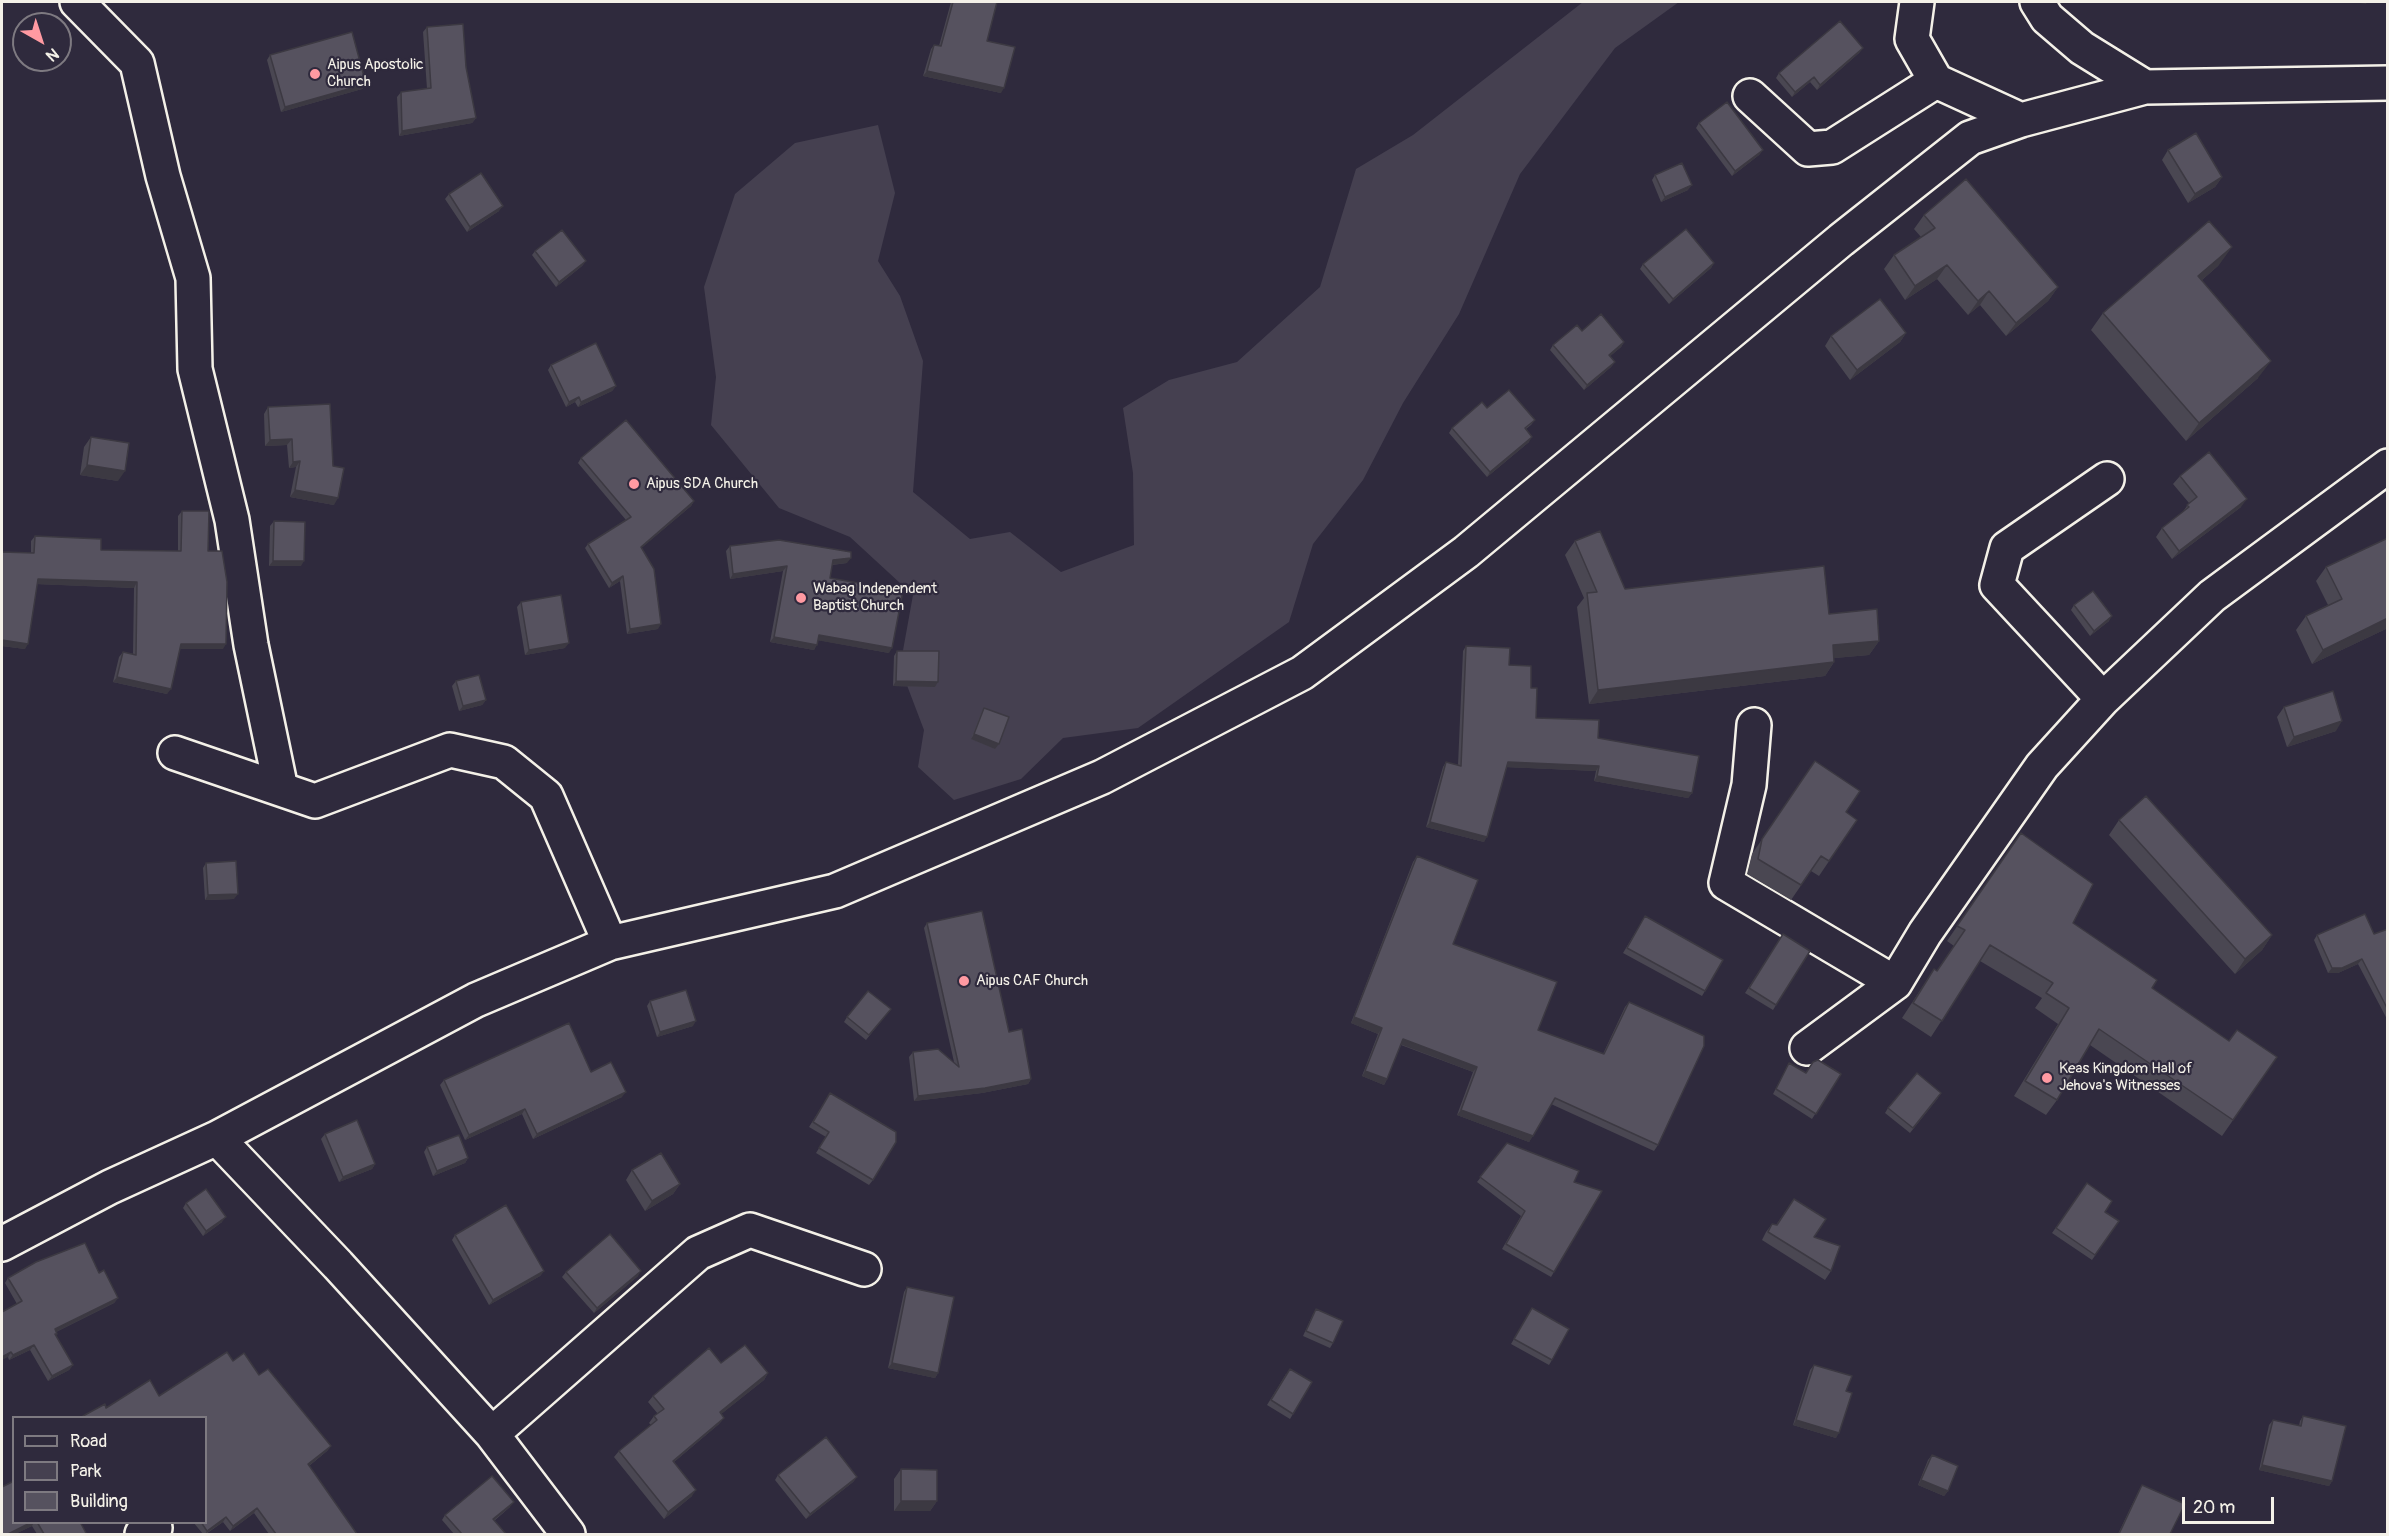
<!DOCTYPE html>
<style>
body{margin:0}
#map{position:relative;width:2389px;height:1536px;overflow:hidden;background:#2f2a3d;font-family:Pangolin,sans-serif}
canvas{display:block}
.frame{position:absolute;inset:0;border:3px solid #f4f1e8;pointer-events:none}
.legend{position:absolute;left:12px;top:1416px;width:195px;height:108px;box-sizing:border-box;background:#2f2a3d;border:2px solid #7e7a81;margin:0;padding:8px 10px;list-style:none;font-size:18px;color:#f4f1e8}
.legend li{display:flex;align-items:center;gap:12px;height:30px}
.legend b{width:30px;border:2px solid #7e7a81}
.north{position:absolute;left:12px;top:12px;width:60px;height:60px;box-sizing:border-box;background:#2f2a3d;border:2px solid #7e7a81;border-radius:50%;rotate:141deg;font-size:16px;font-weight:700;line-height:24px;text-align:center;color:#f4f1e8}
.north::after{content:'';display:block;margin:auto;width:21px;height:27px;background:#ff9aa2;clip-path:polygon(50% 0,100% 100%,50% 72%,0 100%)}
.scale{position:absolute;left:2182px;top:1497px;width:92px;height:27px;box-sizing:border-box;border:3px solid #f4f1e8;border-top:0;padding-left:8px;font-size:18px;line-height:21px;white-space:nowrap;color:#f4f1e8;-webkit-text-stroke:4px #2f2a3d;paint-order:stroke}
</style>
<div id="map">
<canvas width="2389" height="1536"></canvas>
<div class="frame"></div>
<ul class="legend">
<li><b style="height:8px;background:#2f2a3d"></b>Road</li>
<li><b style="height:16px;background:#454050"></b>Park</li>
<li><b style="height:16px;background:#56525f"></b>Building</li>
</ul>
<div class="north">N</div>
<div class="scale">20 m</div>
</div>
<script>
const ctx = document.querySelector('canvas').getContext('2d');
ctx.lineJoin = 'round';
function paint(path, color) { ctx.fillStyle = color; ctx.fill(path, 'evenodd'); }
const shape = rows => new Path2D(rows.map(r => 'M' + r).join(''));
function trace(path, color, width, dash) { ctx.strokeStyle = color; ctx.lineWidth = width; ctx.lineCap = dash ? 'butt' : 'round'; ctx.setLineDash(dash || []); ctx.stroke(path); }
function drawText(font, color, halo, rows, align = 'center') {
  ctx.font = font + ' Pangolin,sans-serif'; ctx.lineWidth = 4.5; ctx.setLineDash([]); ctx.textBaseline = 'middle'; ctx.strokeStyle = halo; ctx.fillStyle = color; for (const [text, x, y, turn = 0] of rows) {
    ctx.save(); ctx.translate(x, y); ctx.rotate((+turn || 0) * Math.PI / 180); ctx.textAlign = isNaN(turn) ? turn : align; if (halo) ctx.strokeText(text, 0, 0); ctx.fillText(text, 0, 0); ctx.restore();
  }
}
paint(shape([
 [1583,2,1679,2,1615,48,1520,174,1459,314,1403,403,1363,480,1313,544,1289,622,1138,728,1063,738,1021,779,954,800,918,767,924,730,900,667,913,595,850,537,779,508,711,425,716,377,704,287,735,194,795,143,878,125,895,193,878,261,900,296,923,361,913,492,970,539,1010,532,1061,572,1134,545,1133,473,1123,408,1169,380,1237,362,1320,287,1356,169,1413,135]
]), '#454050');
const minor = shape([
 [77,2,137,63,163,176,193,278,195,369,232,520,251,645,281,789],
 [1917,2,1912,39,1936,81,2021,120],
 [2037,2,2047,18,2082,48,2145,87],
 [1750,96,1808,149,1832,147,1936,81],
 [2103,699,1997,585,2007,548,2107,479],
 [1754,725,1749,785,1726,883,1895,983],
 [175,753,315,801,450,750,504,762,546,796,610,943],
 [1807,1048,1895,983,1925,933,2042,766,2103,699,2212,596,2388,466],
 [217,1138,338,1265,492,1434,568,1534],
 [2,1244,110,1187,217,1138,476,1000,610,943,835,891,1102,777,1302,673,1466,552,1841,240,1970,138,2021,120,2145,87,2388,83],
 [492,1434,698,1253,750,1230,864,1269],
 [142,1534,155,1528]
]);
trace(minor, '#f4f1e8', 38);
trace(minor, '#2f2a3d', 33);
paint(shape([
 [951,2,997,2,987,41,1001,93,923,76,931,49,934,45,939,46],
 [427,27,466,67,476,118,472,123,399,136,397,97,401,92,427,89,423,32],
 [1863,48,1859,53,1817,90,1810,82,1792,97,1776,78,1779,73],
 [270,55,366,84,362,89,281,112,267,60],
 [1699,123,1763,150,1759,155,1732,176,1696,128],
 [2168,150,2222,177,2215,187,2188,203,2162,160],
 [1655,175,1688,190,1661,202,1652,180],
 [449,194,499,211,467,232,445,199],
 [1924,215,2058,287,2048,301,2006,336,1980,305,1968,315,1937,279,1905,300,1884,269,1894,255,1921,237,1914,229],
 [535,251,586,261,582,266,556,287,532,255],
 [1714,263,1711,268,1669,304,1640,269,1643,264],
 [2219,265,2202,280,2258,378,2186,441,2091,330,2103,313],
 [1582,331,1624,342,1621,347,1610,356,1615,362,1611,367,1584,390,1550,350,1553,345],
 [1906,333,1900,342,1850,380,1825,346,1831,336],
 [551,365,616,386,612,391,578,407,575,402,566,407,548,370],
 [268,407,333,466,334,505,290,497,296,467,289,468,287,445,265,446,264,414],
 [1487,408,1535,420,1531,425,1526,429,1529,442,1487,477,1449,433,1452,428],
 [91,437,118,481,80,475,84,447],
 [581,458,694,501,691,506,641,548,658,629,627,634,620,581,609,588,585,548,588,544,626,520,578,463],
 [2180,476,2241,507,2172,559,2156,537,2162,528,2182,513,2189,503,2173,484],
 [182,511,208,551,223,649,180,649,167,694,113,682,119,657,123,652,133,654,134,588,37,584,25,649,2,646,2,552,31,553,31,541,35,536,101,550,178,551,178,516],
 [274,521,301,566,269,566,270,526],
 [1575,541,1625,589,1829,614,1879,641,1869,655,1834,658,1834,662,1825,676,1589,704,1577,607,1584,598,1565,555],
 [730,546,847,563,832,565,830,578,889,653,818,640,814,650,770,642,783,571,730,579,726,551],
 [2326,567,2388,628,2312,664,2296,630,2306,616,2328,605,2316,581],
 [521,602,565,648,525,655,517,607],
 [2074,605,2109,621,2090,636,2071,610],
 [1466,646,1509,665,1531,688,1536,718,1598,738,1692,793,1688,798,1594,781,1596,771,1506,767,1484,842,1426,827,1443,767,1446,762,1458,765,1463,651],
 [897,651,938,682,935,687,893,686,894,656],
 [456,681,486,700,482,705,459,711,452,686],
 [2284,707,2336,731,2287,747,2277,717],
 [984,708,999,744,995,749,971,739,981,713],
 [1815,761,1846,812,1857,820,1819,876,1811,871,1791,900,1747,874,1752,854],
 [2119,820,2272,935,2262,950,2235,974,2109,835],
 [2021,833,2073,923,2152,988,2229,1041,2277,1057,2222,1136,2090,1045,2057,1100,2046,1115,2014,1096,2058,1024,2035,1008,2042,998,1980,961,1931,1037,1902,1018,1934,969,1937,971,1954,946,1947,941],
 [1417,856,1453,944,1538,1030,1603,1054,1625,1007,1629,1002,1658,1145,1654,1151,1551,1104,1529,1142,1457,1115,1473,1072,1401,1045,1387,1079,1384,1085,1362,1076,1378,1034,1351,1023,1413,862],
 [206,863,234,899,205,900,203,868],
 [1645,916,1705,991,1702,996,1623,953],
 [927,923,1009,1032,1031,1079,1028,1084,982,1093,914,1101,909,1057,913,1052,954,1062,924,928],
 [2388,929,2388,1021,2358,964,2338,973,2328,973,2314,940,2317,935,2374,934],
 [1783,934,1810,951,1773,1010,1745,993],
 [650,1001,693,1026,657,1037,647,1006],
 [887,1014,866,1040,844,1022,847,1017],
 [1789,1063,1805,1073,1841,1074,1812,1119,1773,1094],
 [591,1072,622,1097,533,1139,522,1114,465,1140,440,1085,444,1080],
 [830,1093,873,1180,869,1185,816,1153,826,1137,809,1127],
 [1938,1098,1910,1133,1885,1113,1888,1108],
 [325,1134,375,1164,372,1169,339,1182,321,1139],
 [1507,1143,1574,1182,1554,1272,1551,1277,1502,1249,1521,1216,1477,1182],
 [427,1147,468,1158,465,1163,433,1176,424,1152],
 [632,1170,680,1184,673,1194,645,1211,626,1180],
 [2087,1183,2105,1212,2119,1221,2092,1260,2052,1233],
 [1794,1199,1831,1271,1825,1280,1762,1240,1766,1232,1772,1224,1776,1225],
 [186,1203,222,1222,203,1236,183,1208],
 [455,1235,544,1271,540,1276,489,1305,452,1240],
 [566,1272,638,1276,594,1313,562,1277],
 [99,1273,118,1298,114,1303,56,1332,56,1336,73,1365,69,1370,48,1381,30,1350,9,1360,8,1357,17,1304,5,1283,8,1278],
 [907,1287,938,1373,935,1378,888,1368,904,1292],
 [1532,1308,1552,1360,1549,1365,1511,1344],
 [1316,1309,1333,1343,1330,1348,1303,1336,1313,1314],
 [233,1361,259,1375,331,1446,327,1451,309,1466,357,1534,269,1534,254,1513,230,1531,223,1522,206,1534,203,1534,193,1522,206,1522,206,1418,82,1418,83,1416,106,1408,159,1396],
 [721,1363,768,1373,764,1380,721,1414,724,1418,719,1424,674,1462,692,1496,664,1519,614,1457,619,1451,651,1425,649,1423,654,1416,658,1414,648,1402,653,1396],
 [1814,1365,1846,1391,1836,1438,1793,1425,1810,1370],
 [1286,1374,1293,1414,1290,1419,1267,1405],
 [2303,1416,2332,1481,2329,1486,2259,1470,2269,1425,2273,1420,2299,1426,2300,1421],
 [1932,1455,1948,1491,1944,1496,1918,1485,1928,1460],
 [901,1469,937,1501,930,1511,894,1511,894,1479],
 [778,1475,857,1477,853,1482,806,1519,775,1480],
 [2142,1485,2170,1534,2118,1534,2139,1490],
 [510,1507,494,1521,506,1534,454,1534,442,1520,445,1515],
 [14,1522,80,1522,86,1534,37,1534,32,1526,15,1534,2,1534]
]), '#4a4752');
paint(shape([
 [2354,2,2367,2,2366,4],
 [1863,48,1859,53,1817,90,1820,85],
 [927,71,1004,88,1001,93,923,76],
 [1814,77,1810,82,1792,97,1795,92],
 [366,84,362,89,281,112,285,107],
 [476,118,472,123,399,136,402,131],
 [1763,150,1759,155,1732,176,1735,171],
 [2222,177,2215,187,2188,203,2195,194],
 [1692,185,1688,190,1661,202,1665,197],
 [503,206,499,211,467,232,470,227],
 [2232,247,2219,265,2186,294,2198,276],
 [586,261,582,266,556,287,559,282],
 [1714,263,1711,268,1669,304,1673,299],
 [1947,265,1937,279,1905,300,1915,286],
 [2058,287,2048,301,2006,336,2016,323],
 [1989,291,1980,305,1968,315,1978,301],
 [1906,333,1900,342,1850,380,1857,370],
 [1624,342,1621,347,1606,360,1609,355],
 [2271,361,2258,378,2186,441,2199,423],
 [1615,362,1611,367,1584,390,1587,385],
 [616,386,612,391,578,407,581,402],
 [579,397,575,402,566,407,569,402],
 [1532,437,1529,442,1487,477,1490,472],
 [292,439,287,445,265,446,270,440],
 [300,461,296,467,289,468,293,462],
 [87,465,125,471,118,481,80,475],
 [295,490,338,498,334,505,290,497],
 [2247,499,2241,507,2172,559,2179,551],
 [694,501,691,506,637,552,641,547],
 [851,558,847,563,830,565,833,560],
 [273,561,304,561,301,566,269,566],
 [787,566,783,571,730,579,733,574],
 [623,576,620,581,609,588,612,583],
 [38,579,137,582,134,588,34,584],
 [2112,616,2109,621,2090,636,2094,631],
 [2388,618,2388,628,2312,664,2323,650],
 [661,624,658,629,627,634,630,629],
 [819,635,892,648,889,653,816,640],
 [774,637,817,645,814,650,770,642],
 [2,640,28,644,25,649,2,646],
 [1879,641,1869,655,1823,659,1833,645],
 [569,643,565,648,525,655,529,650],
 [181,644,226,644,223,649,178,649],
 [1834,662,1825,676,1589,704,1598,690],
 [117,677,171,689,167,694,113,682],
 [896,681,938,682,935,687,893,686],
 [486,700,482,705,459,711,463,706],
 [2342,721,2336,731,2287,747,2294,737],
 [974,734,999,744,995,749,971,739],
 [1508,762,1599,766,1596,771,1504,767],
 [1597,776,1692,793,1688,798,1594,781],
 [1430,822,1487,837,1484,842,1426,827],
 [238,894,234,899,205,900,208,895],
 [2272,935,2262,950,2235,974,2245,959],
 [2362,959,2358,964,2338,973,2328,973,2332,968],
 [1354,1017,1382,1028,1378,1034,1351,1023],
 [696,1021,693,1026,657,1037,660,1032],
 [1403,1039,1477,1067,1473,1072,1400,1044],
 [1365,1071,1387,1079,1384,1085,1362,1076],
 [1031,1079,1028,1084,982,1093,914,1101,918,1096],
 [626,1092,622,1097,533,1139,537,1134],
 [525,1109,522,1114,465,1140,469,1135],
 [1461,1110,1533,1136,1529,1142,1457,1115],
 [468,1158,465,1163,433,1176,437,1171],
 [375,1164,372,1169,339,1182,343,1177],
 [680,1184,673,1194,645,1211,652,1201],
 [226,1217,222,1222,203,1236,206,1231],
 [544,1271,540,1276,489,1305,493,1300],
 [641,1271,638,1276,594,1313,597,1308],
 [118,1298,114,1303,52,1334,55,1329],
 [34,1345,30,1350,9,1360,13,1355],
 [11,1352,8,1357,2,1360,2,1357],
 [892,1363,938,1373,935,1378,888,1368],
 [73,1365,69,1370,48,1381,52,1376],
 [768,1373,764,1380,715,1419,720,1412],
 [724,1418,719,1424,668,1467,673,1461],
 [1796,1420,1839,1433,1836,1438,1793,1425],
 [331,1446,327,1451,305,1469,308,1464],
 [2262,1465,2332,1481,2329,1486,2259,1470],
 [857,1477,853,1482,806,1519,810,1514],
 [1921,1480,1948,1491,1944,1496,1918,1485],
 [696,1490,692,1496,664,1519,668,1512],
 [901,1501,937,1501,930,1511,894,1511],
 [514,1502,510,1507,489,1524,493,1519],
 [257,1508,254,1513,230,1531,233,1526],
 [226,1517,223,1522,205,1534,207,1531],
 [32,1522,34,1522,32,1526,15,1534,8,1534]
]), '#3c3942');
const building = shape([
 [953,2,997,2,987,41,1015,47,1004,88,927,71,934,45,941,46,953,2],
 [1840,21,1863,48,1820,85,1814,77,1795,92,1779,73,1840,21],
 [463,24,466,67,476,118,402,131,401,92,431,88,427,27,463,24],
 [352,32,366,84,285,107,270,55,352,32],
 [1727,102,1763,150,1735,171,1699,123,1727,102],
 [2196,133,2222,177,2195,194,2168,150,2196,133],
 [1682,163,1692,185,1665,197,1655,175,1682,163],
 [481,173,503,206,470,227,449,194,481,173],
 [1966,179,2058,287,2016,323,1989,291,1978,301,1947,265,1915,286,1894,255,1935,228,1924,215,1966,179],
 [2209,221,2232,247,2198,276,2271,361,2199,423,2103,313,2209,221],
 [1686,229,1714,263,1673,299,1643,264,1686,229],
 [562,230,586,261,559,282,535,251,562,230],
 [1880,299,1906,333,1857,370,1831,336,1880,299],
 [1601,314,1624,342,1609,355,1615,362,1587,385,1553,345,1577,325,1582,331,1601,314],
 [596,343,616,386,581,402,579,397,569,402,551,365,596,343],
 [1509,390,1535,420,1525,428,1532,437,1490,472,1452,428,1482,402,1487,408,1509,390],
 [330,404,333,466,344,468,338,498,295,490,300,461,293,462,292,439,270,440,268,407,330,404],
 [626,420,694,501,641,547,654,569,661,624,630,629,623,576,612,583,588,544,631,517,581,458,626,420],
 [91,437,129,443,125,471,87,465,91,437],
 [2209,452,2247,499,2179,551,2162,528,2189,507,2187,505,2197,497,2180,476,2209,452],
 [182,511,209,511,208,551,222,551,227,582,226,644,181,644,171,689,117,677,123,652,136,655,137,582,38,579,28,644,2,640,2,552,34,553,35,536,101,539,101,550,181,551,182,511],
 [274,521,305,522,304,561,273,561,274,521],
 [1600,531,1625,589,1824,566,1829,614,1877,609,1879,641,1833,645,1834,662,1598,690,1587,593,1597,592,1575,541,1600,531],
 [2388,538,2388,618,2323,650,2306,616,2342,599,2326,567,2388,538],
 [779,540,851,552,851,558,833,560,830,578,903,591,892,648,819,635,817,645,774,637,787,566,733,574,730,546,779,540],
 [2093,591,2112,616,2094,631,2074,605,2093,591],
 [561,595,569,643,529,650,521,602,561,595],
 [1466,646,1510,648,1509,665,1531,666,1531,688,1537,688,1536,718,1599,720,1598,738,1699,756,1692,793,1597,776,1599,766,1508,762,1487,837,1430,822,1446,762,1461,766,1466,646],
 [897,651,939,651,938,682,896,681,897,651],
 [479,675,486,700,463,706,456,681,479,675],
 [2333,691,2342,721,2294,737,2284,707,2333,691],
 [984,708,1009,717,999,744,974,734,984,708],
 [1815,761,1860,791,1846,812,1857,820,1829,861,1821,856,1801,885,1758,859,1762,839,1815,761],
 [2146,796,2272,935,2245,959,2119,820,2146,796],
 [2021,833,2093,884,2073,923,2157,980,2152,988,2229,1041,2237,1030,2277,1057,2233,1120,2099,1029,2057,1100,2025,1081,2069,1008,2046,993,2053,983,1990,945,1942,1021,1913,1003,1934,969,1937,971,1965,930,1957,926,2021,833],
 [1417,856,1478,880,1453,944,1557,982,1538,1030,1604,1054,1629,1002,1704,1036,1704,1046,1658,1145,1555,1098,1533,1136,1461,1110,1477,1067,1403,1039,1387,1079,1365,1071,1382,1028,1354,1017,1417,856],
 [236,861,238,894,208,895,206,863,236,861],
 [982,911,1009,1032,1022,1029,1031,1079,985,1088,918,1096,913,1052,938,1049,959,1067,927,923,982,911],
 [2365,914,2374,934,2388,929,2388,1010,2362,959,2342,968,2332,968,2317,935,2365,914],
 [1645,916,1723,960,1705,991,1627,948,1645,916],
 [1783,934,1810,951,1776,1005,1749,988,1783,934],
 [686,990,696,1021,660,1032,650,1001,686,990],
 [868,991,891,1009,869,1035,847,1017,868,991],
 [569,1023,591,1072,611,1062,626,1092,537,1134,525,1109,469,1135,444,1080,569,1023],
 [1818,1060,1841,1074,1816,1114,1776,1089,1789,1063,1806,1073,1813,1062,1818,1060],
 [1917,1073,1941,1093,1913,1128,1888,1108,1917,1073],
 [830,1093,896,1132,896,1142,873,1180,819,1148,829,1132,813,1122,830,1093],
 [357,1120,375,1164,343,1177,325,1134,357,1120],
 [459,1135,468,1158,437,1171,427,1147,459,1135],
 [1507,1143,1579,1171,1574,1182,1602,1191,1554,1272,1506,1244,1525,1211,1480,1177,1507,1143],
 [661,1153,680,1184,652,1201,632,1170,661,1153],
 [2087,1183,2112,1201,2105,1212,2119,1221,2095,1255,2056,1228,2087,1183],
 [206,1189,226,1217,206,1231,186,1203,206,1189],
 [1794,1199,1826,1219,1814,1237,1840,1246,1831,1271,1768,1232,1772,1224,1777,1225,1794,1199],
 [506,1205,544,1271,493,1300,455,1235,506,1205],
 [610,1234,641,1271,597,1308,566,1272,610,1234],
 [85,1243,99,1273,104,1270,118,1298,55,1329,57,1334,55,1334,73,1365,52,1376,34,1345,13,1355,11,1352,2,1357,2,1312,22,1301,8,1278,36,1262,85,1243],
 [907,1287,954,1297,938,1373,892,1363,907,1287],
 [1532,1308,1569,1329,1552,1360,1514,1339,1532,1308],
 [1316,1309,1343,1321,1333,1343,1306,1331,1316,1309],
 [745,1345,768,1373,720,1412,724,1418,673,1461,696,1490,668,1512,619,1451,657,1420,654,1416,664,1409,653,1396,709,1348,721,1363,745,1345],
 [227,1352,233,1361,244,1353,259,1375,268,1369,331,1446,308,1464,357,1534,276,1534,257,1508,233,1526,226,1517,207,1531,201,1522,206,1522,206,1418,83,1418,83,1416,105,1404,106,1408,150,1380,159,1396,227,1352],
 [1814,1365,1852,1376,1846,1391,1852,1393,1839,1433,1796,1420,1814,1365],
 [1290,1369,1312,1382,1293,1414,1271,1400,1290,1369],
 [2303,1416,2346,1426,2332,1481,2262,1465,2273,1420,2301,1426,2303,1416],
 [826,1437,857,1477,810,1514,778,1475,826,1437],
 [1932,1455,1958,1466,1948,1491,1921,1480,1932,1455],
 [901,1469,937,1470,937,1501,901,1501,901,1469],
 [492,1476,514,1502,493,1519,506,1534,462,1534,445,1515,492,1476],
 [14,1481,14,1522,32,1522,8,1534,2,1534,2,1487,14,1481],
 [2142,1485,2185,1504,2170,1534,2119,1534,2142,1485],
 [37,1522,80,1522,86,1533,84,1534,44,1534,37,1522]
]);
paint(building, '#56525f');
trace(building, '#3c3942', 1.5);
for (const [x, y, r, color] of [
 [315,74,6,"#ff9aa2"],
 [634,484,6,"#ff9aa2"],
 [801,598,6,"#ff9aa2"],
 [964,981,6,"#ff9aa2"],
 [2047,1078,6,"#ff9aa2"]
]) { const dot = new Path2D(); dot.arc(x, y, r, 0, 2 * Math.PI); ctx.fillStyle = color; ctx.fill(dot); trace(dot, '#2f2a3d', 2); }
drawText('15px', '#f4f1e8', '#2f2a3d', [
 ["Aipus Apostolic",327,65],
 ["Church",327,82],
 ["Aipus SDA Church",646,484],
 ["Wabag Independent",813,589],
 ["Baptist Church",813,606],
 ["Aipus CAF Church",976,981],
 ["Keas Kingdom Hall of",2059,1069],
 ["Jehova's Witnesses",2059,1086]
], 'left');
</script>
